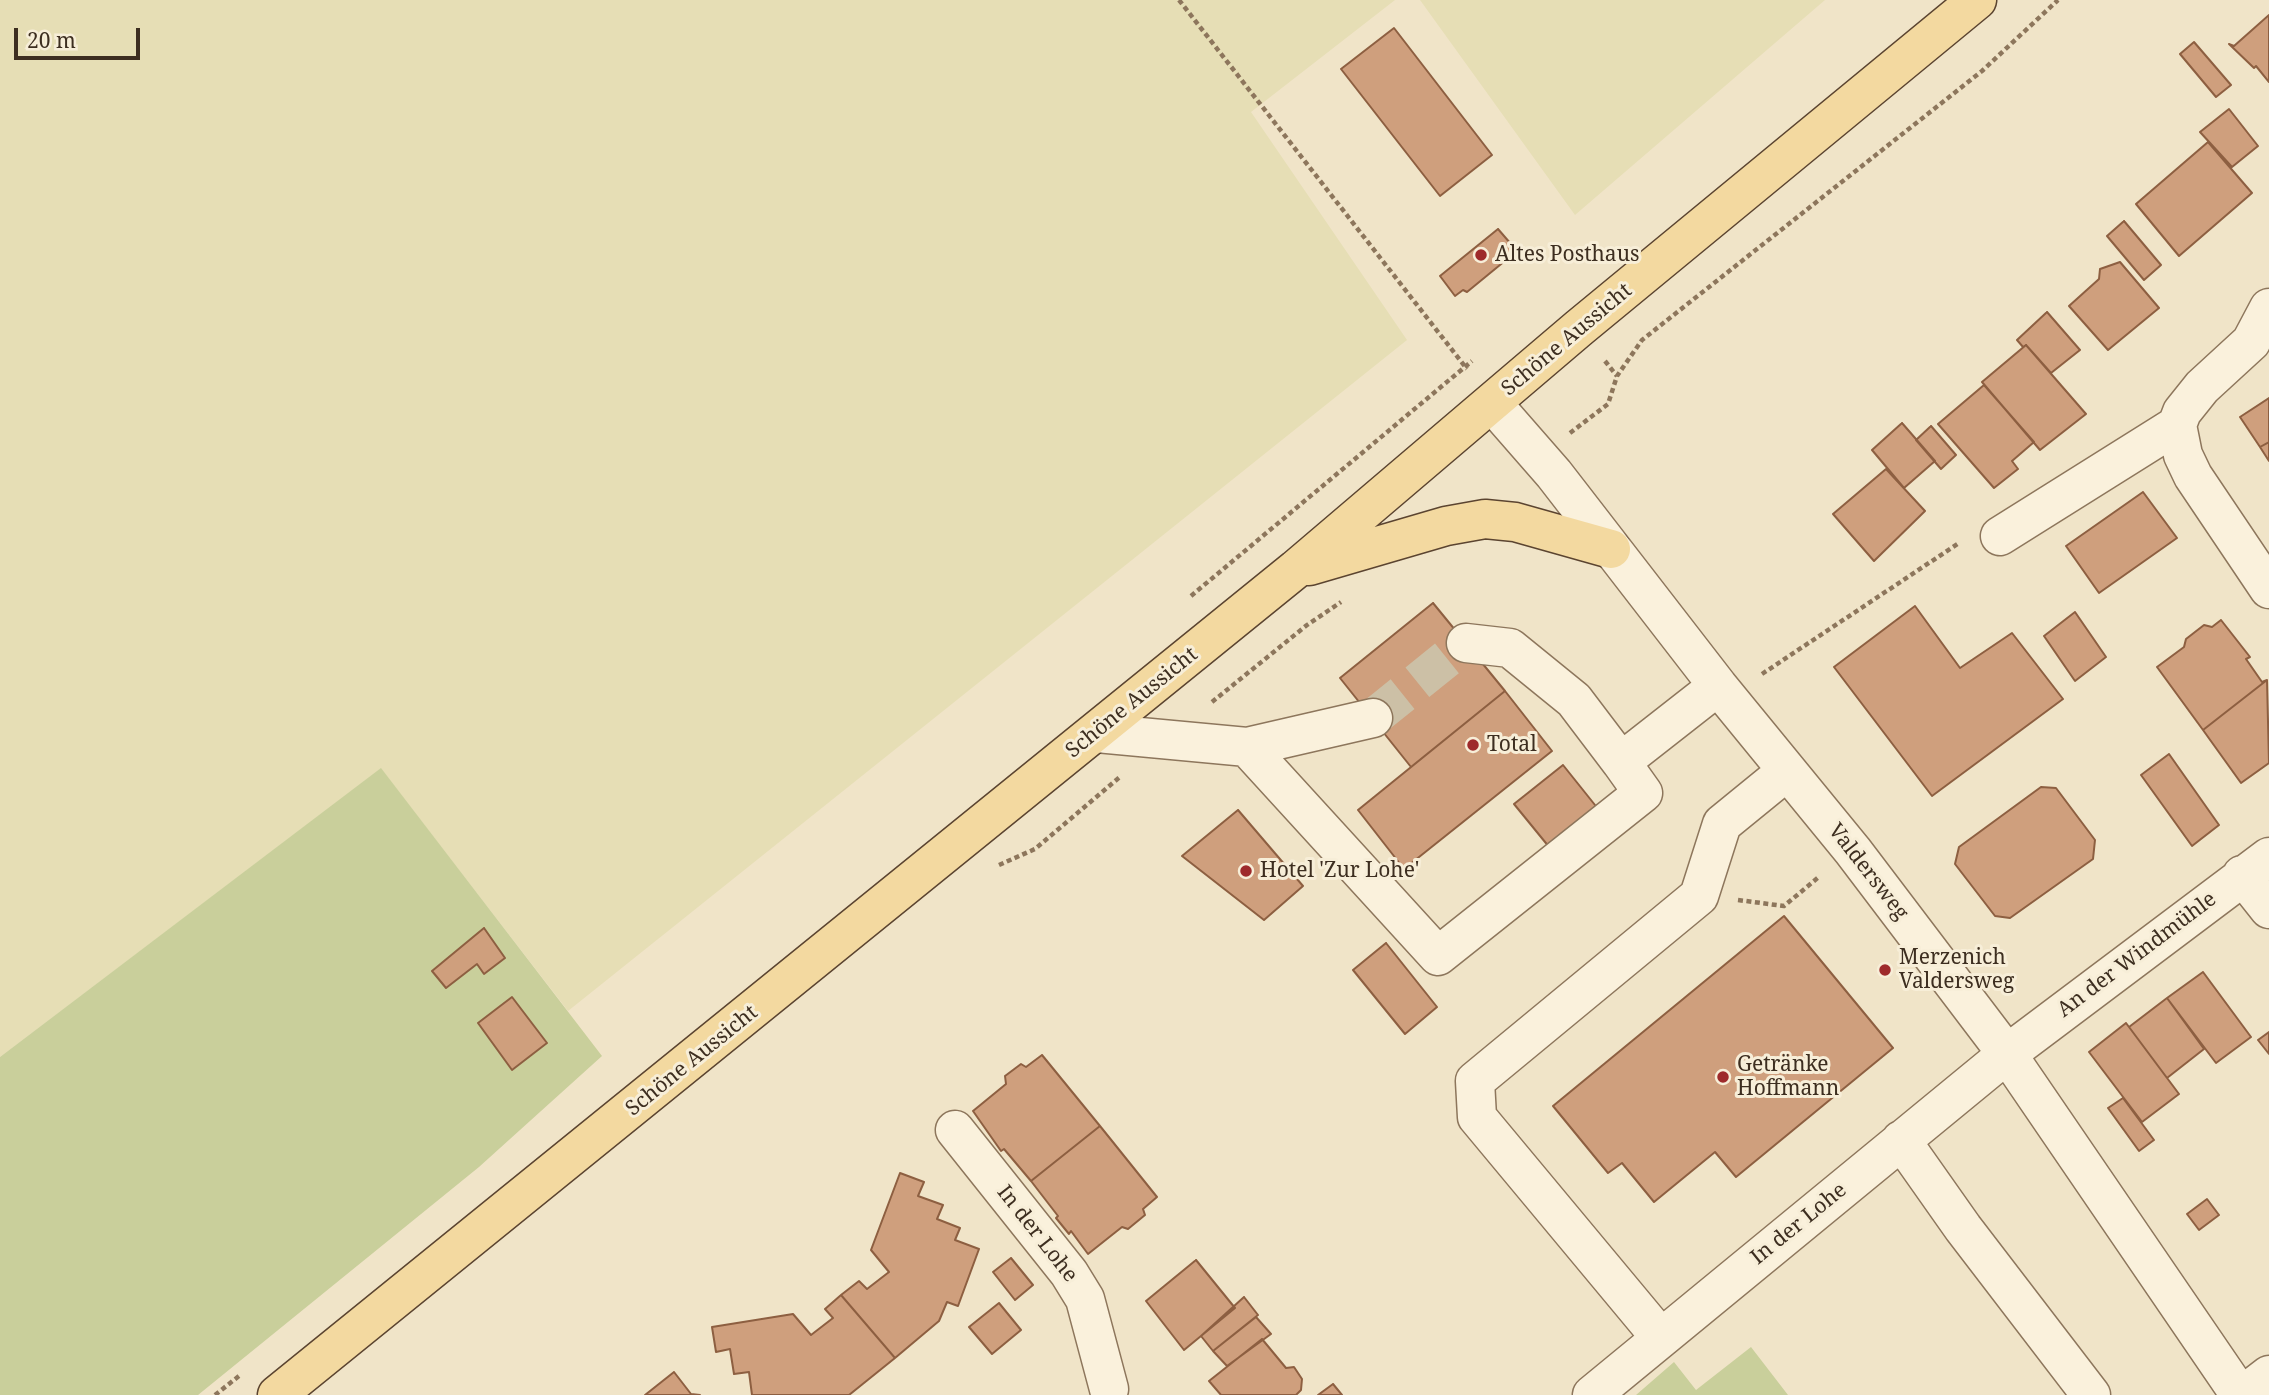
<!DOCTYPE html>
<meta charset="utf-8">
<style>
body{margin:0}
#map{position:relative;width:2269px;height:1395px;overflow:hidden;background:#f0e4c8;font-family:"Noto Serif",serif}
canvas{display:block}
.scale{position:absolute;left:14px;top:28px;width:126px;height:32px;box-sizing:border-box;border:4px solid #3d2e20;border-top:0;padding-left:9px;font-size:21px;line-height:24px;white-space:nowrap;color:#3d2e20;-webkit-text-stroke:5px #f7eed8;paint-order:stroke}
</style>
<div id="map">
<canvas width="2269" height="1395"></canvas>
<div class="scale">20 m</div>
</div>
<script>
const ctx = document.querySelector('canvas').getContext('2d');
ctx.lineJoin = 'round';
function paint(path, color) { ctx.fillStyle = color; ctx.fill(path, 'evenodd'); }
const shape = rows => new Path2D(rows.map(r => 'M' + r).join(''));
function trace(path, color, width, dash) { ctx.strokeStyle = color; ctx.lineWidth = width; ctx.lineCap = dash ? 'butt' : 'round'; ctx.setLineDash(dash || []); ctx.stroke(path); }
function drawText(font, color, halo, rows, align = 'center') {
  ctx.font = font + ' "Noto Serif",serif'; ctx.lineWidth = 6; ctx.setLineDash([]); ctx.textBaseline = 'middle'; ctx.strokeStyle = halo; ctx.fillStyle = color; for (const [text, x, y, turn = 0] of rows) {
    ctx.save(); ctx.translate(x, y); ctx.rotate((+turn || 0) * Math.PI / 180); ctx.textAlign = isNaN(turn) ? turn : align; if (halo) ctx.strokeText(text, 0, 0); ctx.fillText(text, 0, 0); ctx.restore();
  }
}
paint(shape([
 [0,0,1395,0,1251,112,1407,340,568,1011,381,769,0,1057],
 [1420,0,1825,0,1575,215]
]), '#e6deb5');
paint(shape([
 [381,768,602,1056,479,1167,198,1395,0,1395,0,1057],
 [1751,1347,1788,1395,1636,1395,1674,1362,1696,1390]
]), '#c9cf9b');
const building = shape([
 [2269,15,2269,82,2256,66,2254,68,2229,44,2234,46,2269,15],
 [1394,28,1492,155,1440,196,1341,69,1394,28],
 [2194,42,2231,85,2216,97,2180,54,2194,42],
 [2229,109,2258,146,2232,167,2200,132,2229,109],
 [2208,142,2252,193,2179,256,2136,204,2208,142],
 [2124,221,2161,265,2144,280,2107,236,2124,221],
 [1498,229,1517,251,1467,292,1463,290,1455,296,1440,276,1498,229],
 [2120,262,2159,308,2108,350,2069,306,2099,279,2100,269,2120,262],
 [2047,312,2080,350,2051,373,2026,345,2023,347,2017,340,2047,312],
 [2026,345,2086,414,2040,450,1982,382,2026,345],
 [1984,385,2034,442,2012,461,2018,469,1994,488,1938,424,1984,385],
 [2269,398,2269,442,2260,447,2240,417,2269,398],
 [1902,423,1935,461,1904,488,1872,450,1902,423],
 [1931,426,1956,455,1941,469,1916,440,1931,426],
 [2269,442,2269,461,2260,447,2269,442],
 [1886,469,1925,511,1874,561,1833,514,1886,469],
 [2143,492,2177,538,2099,593,2066,546,2143,492],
 [1433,603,1505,691,1411,767,1340,678,1433,603],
 [1915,606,1960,668,2012,633,2063,699,1932,796,1834,667,1915,606],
 [2075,612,2106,657,2075,681,2044,636,2075,612],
 [2221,620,2250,657,2246,659,2262,682,2267,680,2203,730,2157,667,2184,647,2186,639,2204,625,2212,627,2221,620],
 [2267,680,2269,763,2241,783,2203,730,2267,680],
 [1505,691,1552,751,1404,869,1358,810,1505,691],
 [2169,754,2219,825,2192,846,2141,775,2169,754],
 [1563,765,1603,815,1554,853,1514,804,1563,765],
 [2041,787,2056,788,2095,840,2093,859,2010,918,1995,916,1955,864,1959,847,2041,787],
 [1238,810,1303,886,1264,920,1182,856,1238,810],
 [1784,916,1893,1048,1736,1177,1715,1152,1654,1202,1622,1163,1608,1173,1553,1106,1784,916],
 [484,928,505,958,484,974,477,964,446,988,432,971,484,928],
 [1386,943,1437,1007,1405,1034,1353,970,1386,943],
 [2203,972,2251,1037,2216,1063,2167,998,2203,972],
 [512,997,547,1043,512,1070,478,1023,512,997],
 [2167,998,2204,1049,2167,1078,2129,1027,2167,998],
 [2126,1023,2179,1094,2142,1122,2089,1052,2126,1023],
 [2269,1032,2269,1054,2258,1040,2269,1032],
 [1042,1055,1100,1126,1031,1181,1004,1149,1001,1151,973,1111,1006,1084,1005,1076,1021,1064,1026,1067,1042,1055],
 [2123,1098,2154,1140,2139,1151,2108,1108,2123,1098],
 [1100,1126,1157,1197,1143,1209,1145,1215,1128,1229,1122,1227,1088,1254,1071,1231,1069,1234,1056,1218,1058,1216,1031,1181,1100,1126],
 [900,1173,924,1182,918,1196,943,1205,937,1219,960,1228,955,1240,979,1249,958,1306,947,1302,939,1321,895,1358,841,1295,859,1281,867,1289,889,1272,871,1250,900,1173],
 [2207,1199,2219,1215,2199,1230,2187,1214,2207,1199],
 [1011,1258,1033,1285,1015,1300,993,1272,1011,1258],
 [1196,1260,1235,1308,1184,1350,1146,1301,1196,1260],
 [841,1295,895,1358,849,1395,752,1395,749,1372,734,1374,730,1349,716,1352,712,1327,793,1314,811,1335,833,1318,825,1309,841,1295],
 [1244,1297,1258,1315,1213,1351,1201,1336,1244,1297],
 [999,1303,1021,1330,992,1354,969,1327,999,1303],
 [1256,1317,1271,1334,1227,1366,1213,1351,1256,1317],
 [1262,1339,1286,1368,1294,1367,1302,1379,1301,1390,1296,1395,1221,1395,1209,1381,1262,1339],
 [674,1372,691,1394,700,1395,645,1395,674,1372],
 [1333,1384,1342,1395,1318,1395,1333,1384]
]);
paint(building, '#cf9f7d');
trace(building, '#8d5f41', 2);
trace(shape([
 [1373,718,1466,643]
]), '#ccc0a6', 38, [38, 19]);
const minor = shape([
 [2269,308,2251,342,2202,387,2182,412,2177,425,2183,455,2193,476,2269,589],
 [1492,403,1554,474,1718,686,1853,851,2007,1054,2240,1395],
 [2000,536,2177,425],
 [1466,643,1510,648,1574,700,1621,762,1718,686],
 [1097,733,1247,747,1373,718],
 [1247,747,1438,956,1643,793,1621,762],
 [2242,875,2269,909],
 [955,1130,1069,1273,1085,1299,1109,1389],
 [1901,1140,1963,1228,2091,1395],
 [1661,1338,1477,1117,1475,1081,1699,896,1722,824,1787,771],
 [1592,1395,2007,1054,2269,857],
 [2243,1395,2269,1375]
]);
const major = shape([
 [1309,566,1446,526,1485,519,1515,522,1611,549],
 [277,1395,1296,569,1579,328,1977,0]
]);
trace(minor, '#8d765c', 41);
trace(major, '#5b4430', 41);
trace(shape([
 [1179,0,1467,369],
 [1605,361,1617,376],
 [1570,433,1608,404,1617,376,1642,340,1982,71,2058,0],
 [1191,596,1472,361],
 [1762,674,1959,543],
 [1212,702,1307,625,1341,602],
 [999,865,1035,849,1121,776],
 [1738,900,1784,906,1820,876],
 [215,1395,239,1376]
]), '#8d765c', 4.5, [5, 3.5]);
trace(minor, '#faf1dc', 38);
trace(major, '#f3d9a0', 38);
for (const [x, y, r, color] of [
 [1481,255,7,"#9e2a2b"],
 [1473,745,7,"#9e2a2b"],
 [1246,871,7,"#9e2a2b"],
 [1885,970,7,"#9e2a2b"],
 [1723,1077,7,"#9e2a2b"]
]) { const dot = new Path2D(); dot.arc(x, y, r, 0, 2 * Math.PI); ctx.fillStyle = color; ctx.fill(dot); trace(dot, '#f7eed8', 2.5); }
drawText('21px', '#3d2e20', '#f7eed8', [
 ["Altes Posthaus",1495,255],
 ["Total",1487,745],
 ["Hotel 'Zur Lohe'",1260,871],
 ["Merzenich",1899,958],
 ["Valdersweg",1899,982],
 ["Getränke",1737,1065],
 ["Hoffmann",1737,1089]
], 'left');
drawText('21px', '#3d2e20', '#f7eed8', [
 ["Schöne Aussicht",1567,340,-40],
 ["Schöne Aussicht",1132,703,-39],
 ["Valdersweg",1868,872,52],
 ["An der Windmühle",2137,955,-37],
 ["Schöne Aussicht",692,1061,-39],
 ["In der Lohe",1799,1224,-39],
 ["In der Lohe",1037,1234,52]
]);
</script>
